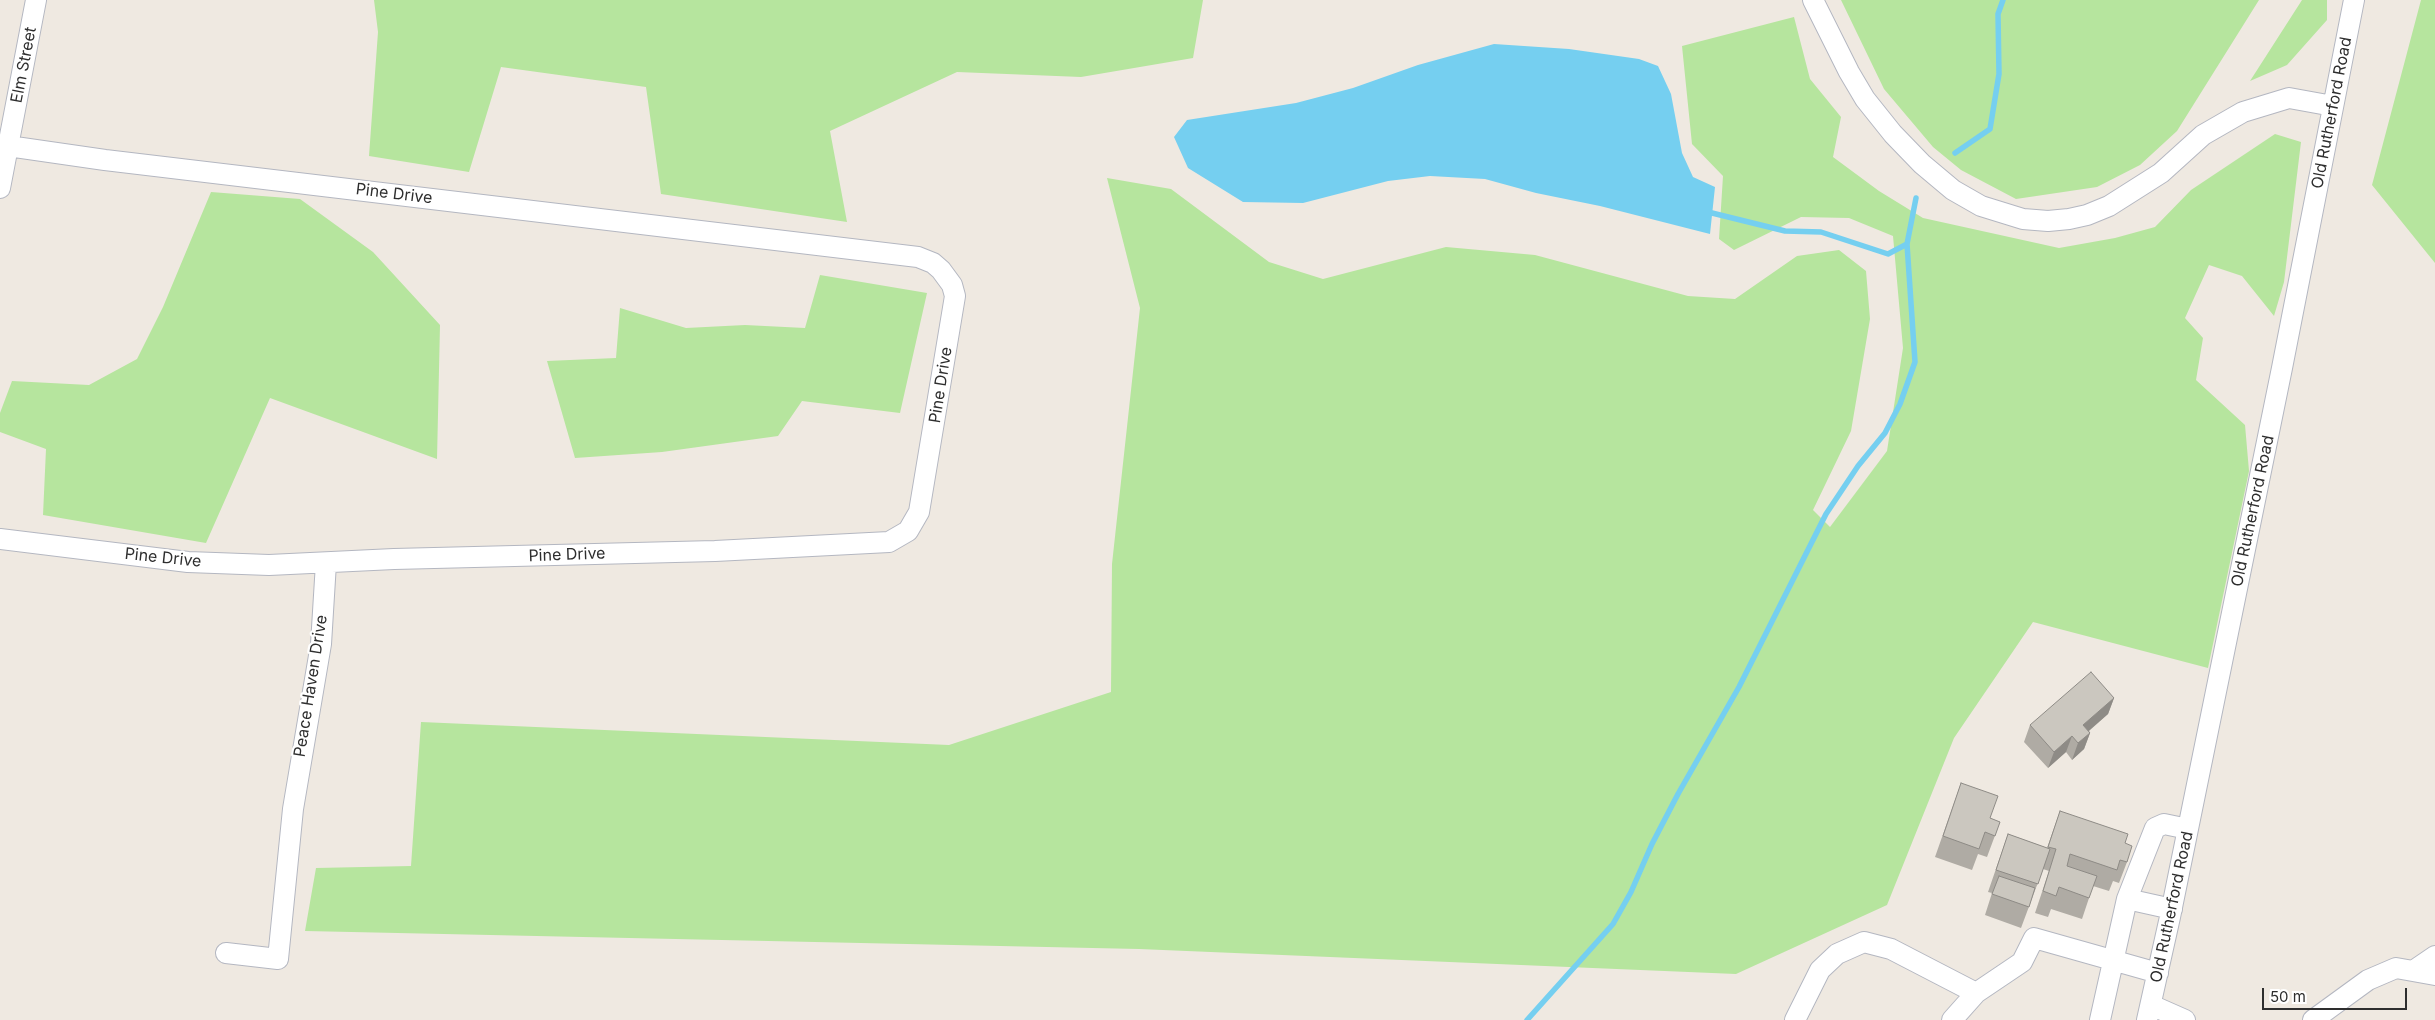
<!DOCTYPE html>
<style>
body{margin:0}
#map{position:relative;width:2435px;height:1020px;overflow:hidden;background:#efe9e1;font-family:Inter,sans-serif}
canvas{display:block}
.scale{position:absolute;left:2262px;top:988px;width:145px;height:22px;box-sizing:border-box;border:2px solid #2e2e2e;border-top:0;padding-left:6px;font-size:15px;line-height:18px;white-space:nowrap;color:#2e2e2e;-webkit-text-stroke:4px #fff;paint-order:stroke}
</style>
<div id="map">
<canvas width="2435" height="1020"></canvas>
<div class="scale">50 m</div>
</div>
<script>
const ctx = document.querySelector('canvas').getContext('2d');
ctx.lineJoin = 'round';
function paint(path, color) { ctx.fillStyle = color; ctx.fill(path, 'evenodd'); }
const shape = rows => new Path2D(rows.map(r => 'M' + r).join(''));
function trace(path, color, width, dash) { ctx.strokeStyle = color; ctx.lineWidth = width; ctx.lineCap = dash ? 'butt' : 'round'; ctx.setLineDash(dash || []); ctx.stroke(path); }
function drawText(font, color, halo, rows, align = 'center') {
  ctx.font = font + ' Inter,sans-serif'; ctx.lineWidth = 4.5; ctx.setLineDash([]); ctx.textBaseline = 'middle'; ctx.strokeStyle = halo; ctx.fillStyle = color; for (const [text, x, y, turn = 0] of rows) {
    ctx.save(); ctx.translate(x, y); ctx.rotate((+turn || 0) * Math.PI / 180); ctx.textAlign = isNaN(turn) ? turn : align; if (halo) ctx.strokeText(text, 0, 0); ctx.fillText(text, 0, 0); ctx.restore();
  }
}
paint(shape([
 [374,0,1203,0,1193,58,1081,77,957,72,830,131,847,222,661,194,646,87,501,67,469,172,369,156,378,32],
 [1841,0,2259,0,2177,131,2140,165,2097,187,2016,199,1961,170,1933,147,1884,89],
 [2302,0,2327,0,2327,20,2287,65,2250,81],
 [2421,0,2435,0,2435,263,2372,185],
 [1794,17,1810,79,1841,117,1833,157,1879,191,1923,218,2059,248,2115,238,2155,227,2191,190,2275,134,2301,142,2284,282,2274,316,2242,276,2209,265,2185,318,2203,338,2196,380,2245,425,2249,471,2208,668,2033,622,1954,738,1887,905,1736,974,1139,949,305,931,316,868,411,866,421,722,949,745,1111,692,1112,564,1140,308,1107,178,1171,189,1269,262,1323,279,1446,247,1535,255,1688,296,1735,299,1797,256,1839,250,1866,271,1870,319,1851,431,1813,510,1830,527,1887,451,1903,348,1893,236,1849,218,1801,217,1734,250,1719,239,1723,176,1692,144,1682,46],
 [211,192,300,199,373,252,440,325,437,459,270,398,206,543,43,515,46,449,0,432,0,413,12,381,89,385,137,359,163,307],
 [820,275,927,293,900,413,802,401,778,436,662,452,575,458,547,361,616,358,620,308,686,328,745,325,805,328]
]), '#b6e59e');
paint(shape([
 [1494,44,1569,49,1639,59,1658,66,1671,94,1682,153,1693,177,1715,187,1710,234,1600,206,1536,193,1485,179,1430,176,1388,181,1303,203,1243,202,1188,168,1174,137,1187,120,1296,103,1353,88,1418,65]
]), '#75cff0');
trace(shape([
 [1955,153,1990,129,1999,74,1998,14,2003,0],
 [1712,213,1785,231,1821,232,1888,254,1907,244],
 [1527,1020,1613,924,1631,892,1652,844,1678,794,1739,687,1826,514,1858,466,1885,433,1900,404,1915,362,1907,244,1916,198]
]), '#75cff0', 5.5);
const minor = shape([
 [1813,0,1849,72,1865,99,1893,134,1922,164,1953,190,1981,206,2023,219,2048,221,2069,219,2087,215,2109,206,2161,173,2203,135,2243,112,2289,98,2333,106],
 [0,188,36,0],
 [0,539,188,562,269,565,394,559,715,551,889,542,908,531,919,512,955,296,952,285,941,270,933,263,918,257,105,160,8,146],
 [2127,899,2155,828,2164,824,2188,829],
 [226,953,278,959,293,809,321,644,326,563],
 [2413,971,2435,956],
 [2151,1005,2185,1020],
 [1795,1020,1820,970,1837,954,1864,942,1891,949,1976,993],
 [1952,1020,1976,993,2022,962,2034,938,2158,973],
 [2100,1020,2127,899,2172,909],
 [2147,1020,2170,917,2282,368,2354,0],
 [2313,1020,2368,980,2396,968,2435,975]
]);
trace(minor, '#b4b7c1', 22);
trace(minor, '#fff', 20);
paint(shape([
 [2114,698,2108,714,2089,731,2090,733,2084,749,2072,760,2066,752,2048,768,2024,742,2030,725],
 [1961,783,1990,818,2000,822,1987,857,1978,854,1972,870,1935,857],
 [2060,811,2125,843,2127,862,2119,883,2113,881,2109,891,2093,886,2082,919,2051,909,2048,917,2035,913,2049,871,2043,869,2021,928,1985,915,1992,893,1988,892,2008,834,2047,848]
]), '#afaba4');
paint(shape([
 [2114,698,2108,714,2077,741,2083,725],
 [2090,733,2084,749,2072,760,2078,743],
 [2072,736,2066,752,2048,768,2054,752]
]), '#8e8b86');
const building = shape([
 [2091,672,2114,698,2083,725,2090,733,2078,743,2072,736,2054,752,2030,725,2091,672],
 [1961,783,1998,796,1990,818,2000,822,1995,836,1985,832,1979,849,1943,836,1961,783],
 [2060,811,2128,834,2125,843,2132,846,2127,862,2120,860,2117,870,2070,854,2067,866,2097,876,2089,898,2059,887,2056,896,2043,891,2056,849,2048,847,2060,811],
 [2008,834,2050,849,2038,884,1996,870,2008,834],
 [1999,876,2035,888,2029,907,1992,894,1999,876]
]);
paint(building, '#cbc7bf');
trace(building, '#8e8b86', 1);
drawText('16px', '#2e2e2e', '#fff', [
 ["Elm Street",24,65,-79],
 ["Old Rutherford Road",2332,113,-79],
 ["Pine Drive",394,194,7],
 ["Pine Drive",941,385,-81],
 ["Old Rutherford Road",2253,511,-78],
 ["Pine Drive",567,555,-2],
 ["Pine Drive",163,558,6],
 ["Peace Haven Drive",311,686,-81],
 ["Old Rutherford Road",2172,907,-78]
]);
</script>
